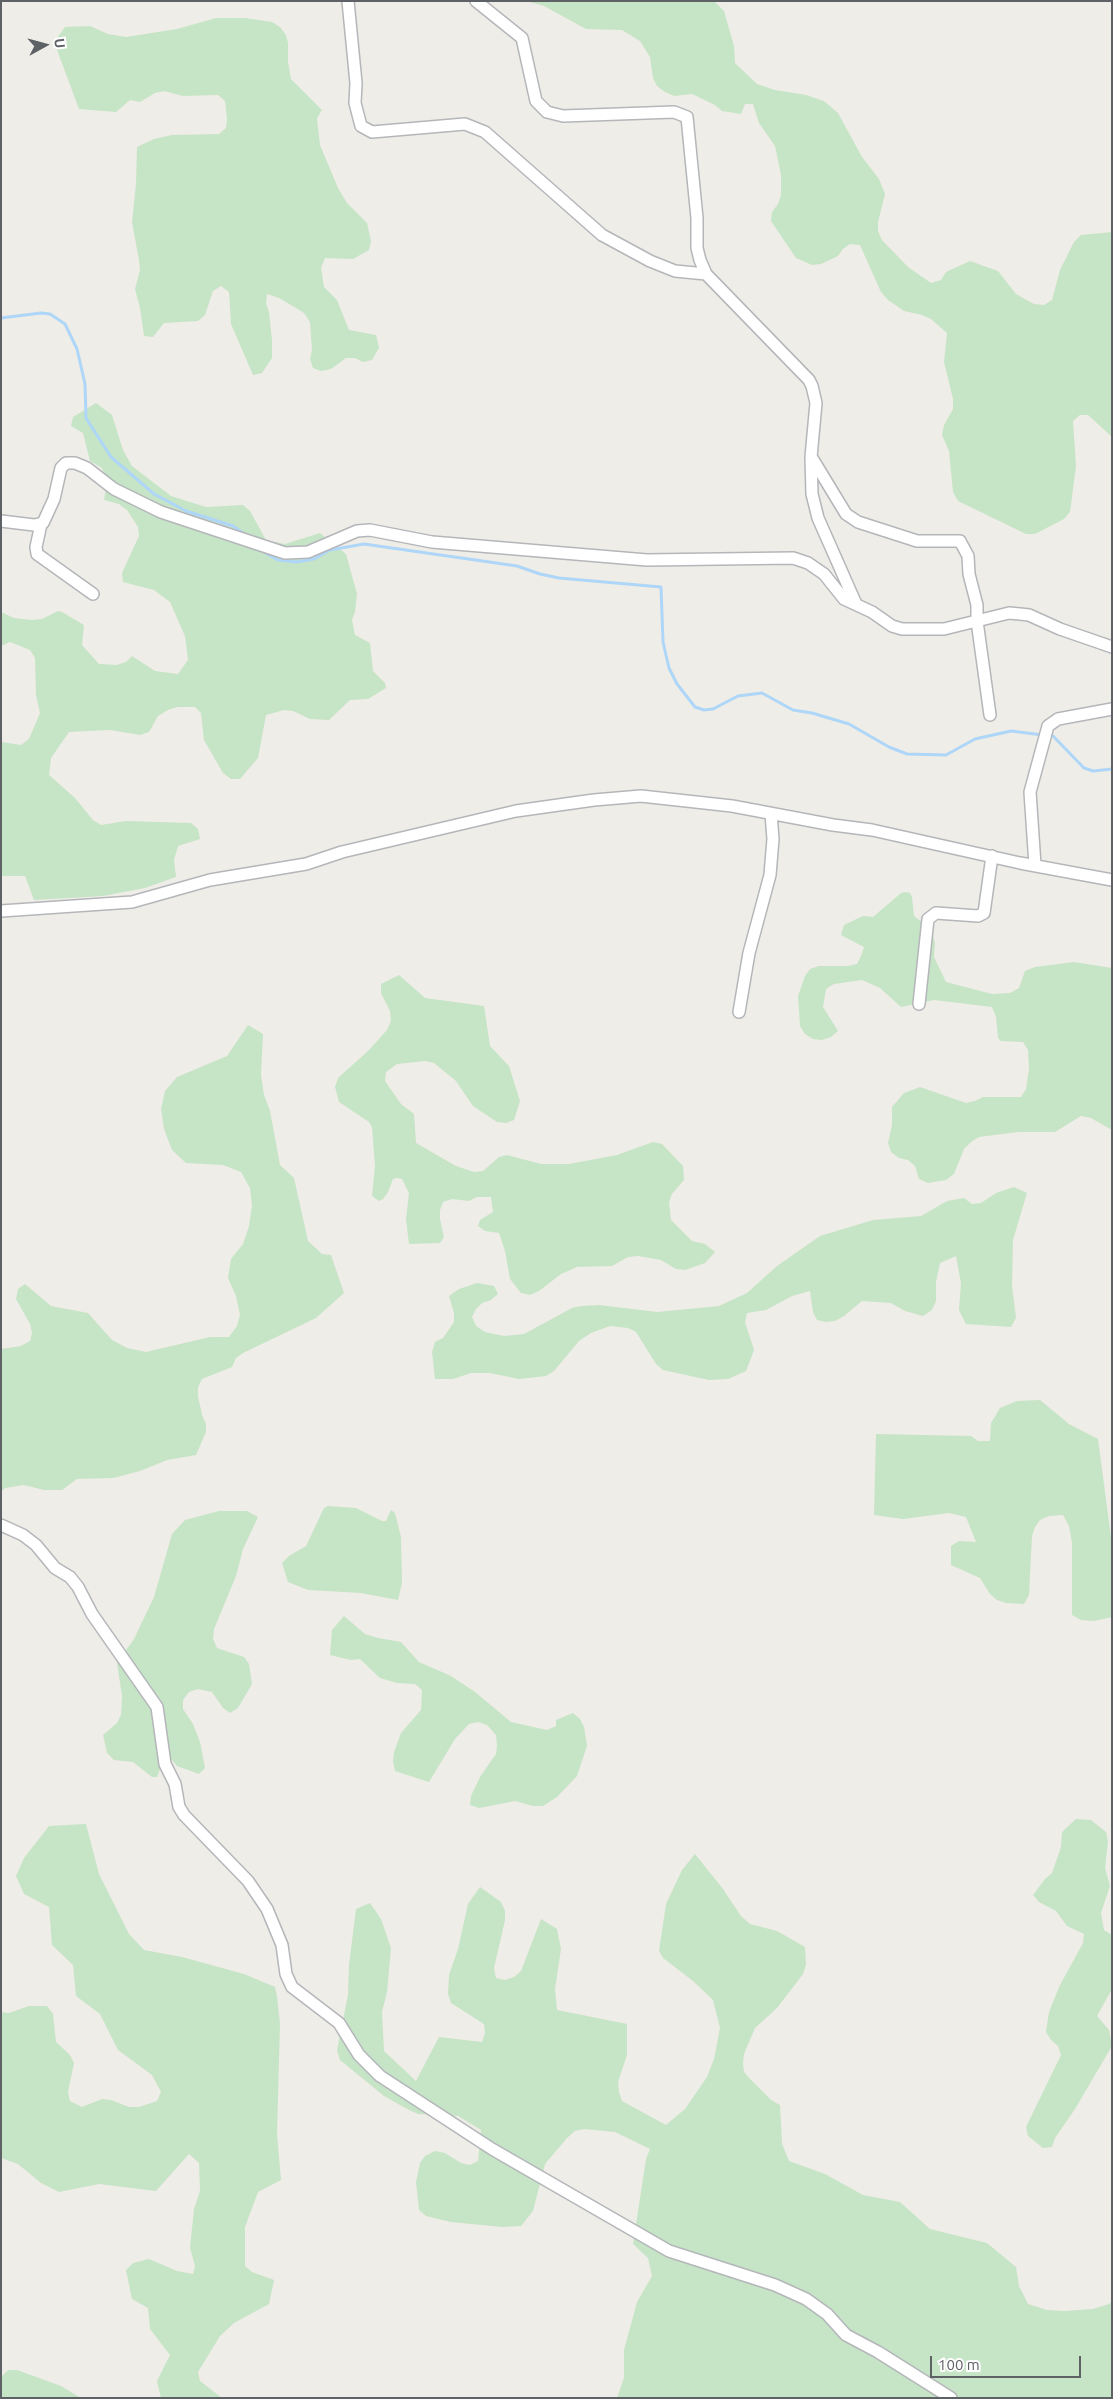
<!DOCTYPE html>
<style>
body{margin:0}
#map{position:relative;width:1113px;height:2399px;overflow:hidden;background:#efede7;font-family:Ubuntu,sans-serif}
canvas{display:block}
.frame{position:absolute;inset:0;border:2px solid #5e6166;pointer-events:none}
.north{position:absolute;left:20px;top:20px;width:50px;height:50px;-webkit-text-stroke:4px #fff;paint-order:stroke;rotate:83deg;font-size:14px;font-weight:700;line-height:20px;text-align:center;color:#5e6166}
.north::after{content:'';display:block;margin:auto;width:18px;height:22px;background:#5e6166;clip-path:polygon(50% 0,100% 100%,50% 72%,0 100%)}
.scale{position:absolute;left:930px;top:2356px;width:151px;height:22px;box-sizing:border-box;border:2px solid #5e6166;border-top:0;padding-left:6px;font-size:15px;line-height:18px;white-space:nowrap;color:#5e6166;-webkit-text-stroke:4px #fff;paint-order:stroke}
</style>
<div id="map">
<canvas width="1113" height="2399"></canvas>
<div class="frame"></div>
<div class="north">U</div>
<div class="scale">100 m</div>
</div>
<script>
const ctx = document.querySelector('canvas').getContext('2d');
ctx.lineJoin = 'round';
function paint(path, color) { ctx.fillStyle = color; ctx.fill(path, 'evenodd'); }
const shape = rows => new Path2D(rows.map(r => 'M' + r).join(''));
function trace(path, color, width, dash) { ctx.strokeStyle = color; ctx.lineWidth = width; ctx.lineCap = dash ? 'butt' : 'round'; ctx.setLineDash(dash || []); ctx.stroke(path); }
paint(shape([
 [526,1,714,1,724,11,734,46,735,63,757,84,775,90,806,95,824,101,838,113,862,157,879,179,885,194,878,222,878,231,882,240,908,267,931,283,941,280,946,272,970,261,998,271,1016,294,1034,304,1044,305,1052,300,1060,270,1074,242,1081,235,1112,232,1112,437,1088,415,1080,415,1073,421,1076,466,1070,512,1064,519,1035,534,1026,534,958,501,953,492,949,451,942,435,944,425,953,409,953,399,944,362,947,333,931,319,922,315,904,311,888,300,881,292,860,245,850,244,843,249,838,256,821,264,812,265,796,258,771,221,772,212,778,204,781,195,781,175,775,146,759,123,753,104,745,104,741,114,722,111,715,105,692,94,674,96,665,92,657,86,653,78,650,57,640,41,622,30,586,29,544,6],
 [216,18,245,18,272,22,280,27,286,35,288,43,288,62,291,79,322,110,317,118,320,145,338,188,347,203,367,223,371,241,369,250,353,259,325,258,321,268,324,287,337,300,349,330,376,335,379,348,372,360,363,362,355,358,346,358,331,369,321,371,313,368,310,359,312,350,310,322,304,313,296,308,279,298,267,294,266,303,269,312,272,340,272,358,262,373,253,375,231,324,229,292,221,286,213,291,205,315,198,321,164,323,153,337,144,336,140,308,135,289,140,270,139,260,132,222,136,184,137,147,154,139,172,135,219,134,226,128,227,119,225,101,218,95,183,96,164,91,155,93,140,102,130,100,116,112,79,109,54,42,65,27,90,26,108,34,126,37,177,29],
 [96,403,112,415,123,450,132,466,171,496,206,507,243,505,250,511,266,540,285,544,320,533,346,554,357,594,355,612,352,620,355,635,370,643,373,671,385,683,386,688,368,699,350,700,329,720,310,719,293,711,284,710,266,715,258,758,240,779,231,779,223,773,204,740,201,713,195,707,177,707,168,710,158,716,149,732,140,735,110,730,69,732,51,758,49,775,75,798,93,820,101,825,126,821,191,823,198,829,200,839,178,846,174,860,176,877,145,888,103,896,34,900,25,876,1,876,1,742,21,745,29,739,40,713,36,695,35,658,30,650,10,642,1,646,1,612,14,618,32,620,42,619,58,611,62,612,84,625,82,645,99,664,117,665,126,662,132,656,155,671,178,674,188,660,185,636,170,602,154,590,123,582,122,573,139,536,138,527,127,510,119,504,104,500,107,482,102,468,90,461,83,433,71,426,73,417],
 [905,892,910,893,912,897,914,916,931,929,935,943,934,957,946,982,992,994,1010,993,1019,988,1025,971,1035,967,1074,962,1112,968,1112,1130,1091,1118,1081,1116,1055,1132,1018,1132,979,1137,971,1142,964,1149,954,1174,946,1180,928,1183,919,1179,915,1166,908,1160,899,1158,891,1152,888,1143,892,1125,892,1107,904,1093,920,1087,966,1103,975,1101,983,1097,1021,1097,1026,1089,1029,1069,1028,1050,1023,1042,1001,1041,998,1038,996,1017,992,1007,934,1000,901,1007,880,988,862,980,834,984,826,989,823,1007,838,1031,831,1037,822,1040,813,1039,805,1034,800,1026,798,996,805,976,810,969,819,966,848,966,857,964,861,956,864,947,841,935,844,925,863,916,873,917,901,893],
 [399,975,425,998,484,1006,490,1046,509,1066,520,1101,514,1120,506,1123,497,1122,473,1106,456,1081,434,1063,425,1061,397,1064,386,1072,385,1081,401,1104,414,1114,416,1143,456,1166,474,1172,483,1171,499,1157,507,1155,541,1164,569,1164,617,1155,653,1142,662,1144,683,1166,684,1180,672,1194,669,1202,671,1220,692,1241,705,1244,715,1252,705,1263,685,1270,676,1269,661,1260,638,1256,628,1257,612,1266,577,1267,561,1274,539,1291,530,1295,521,1293,510,1279,505,1251,499,1233,485,1231,478,1226,480,1220,493,1212,491,1197,477,1197,469,1201,452,1199,443,1202,440,1210,440,1219,444,1237,440,1243,409,1244,406,1219,409,1193,402,1179,397,1178,393,1179,388,1192,383,1199,379,1201,372,1196,375,1166,372,1127,369,1122,339,1102,335,1087,338,1078,368,1051,387,1030,391,1021,390,1011,381,993,381,984],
 [248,1025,263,1034,261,1075,264,1095,270,1111,280,1165,294,1178,308,1241,322,1254,331,1255,344,1293,316,1318,243,1353,236,1358,232,1367,202,1379,198,1387,198,1396,202,1415,206,1424,206,1432,196,1455,167,1460,140,1471,113,1478,77,1479,62,1490,44,1490,24,1485,5,1488,1,1492,1,1349,21,1346,30,1341,32,1333,30,1324,16,1299,18,1289,25,1284,51,1306,88,1313,112,1340,127,1348,146,1352,210,1337,229,1337,237,1326,240,1315,236,1296,228,1278,231,1259,243,1244,249,1226,252,1206,250,1188,241,1172,223,1165,186,1163,172,1150,164,1129,161,1109,165,1091,177,1077,227,1056],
 [1014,1187,1027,1193,1013,1240,1012,1286,1016,1318,1011,1327,966,1324,959,1310,961,1283,956,1256,940,1263,936,1282,936,1301,932,1310,923,1316,905,1311,891,1303,862,1301,844,1316,835,1321,826,1322,817,1320,813,1312,810,1291,792,1296,766,1310,747,1313,745,1322,754,1350,746,1371,728,1379,709,1380,663,1370,656,1364,636,1332,628,1328,610,1326,591,1333,579,1341,554,1371,546,1376,519,1379,490,1373,471,1373,453,1379,435,1379,432,1352,435,1342,443,1338,454,1322,454,1313,449,1296,459,1289,477,1283,494,1286,498,1294,491,1300,482,1303,476,1309,472,1317,476,1326,485,1332,504,1336,524,1334,572,1308,581,1306,599,1305,657,1312,719,1306,747,1293,777,1266,820,1236,873,1220,921,1216,947,1201,964,1198,972,1204,981,1203,996,1193],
 [1040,1400,1069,1424,1098,1439,1112,1545,1112,1617,1094,1621,1081,1620,1072,1615,1072,1543,1069,1526,1063,1515,1049,1516,1040,1520,1035,1527,1032,1536,1029,1595,1024,1604,1006,1603,997,1600,990,1594,980,1578,951,1565,951,1546,959,1541,976,1542,966,1517,949,1513,903,1519,874,1515,876,1434,971,1436,978,1441,990,1441,991,1423,1000,1408,1017,1401],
 [328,1506,356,1508,382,1521,386,1521,391,1510,395,1513,401,1537,402,1583,398,1600,361,1593,308,1590,288,1582,282,1563,289,1556,306,1546,324,1508],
 [219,1511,247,1511,258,1517,243,1549,236,1576,214,1629,213,1639,217,1648,244,1657,249,1664,252,1684,238,1708,230,1713,223,1708,212,1692,198,1689,189,1692,183,1700,183,1709,193,1724,200,1742,205,1768,199,1774,177,1766,171,1759,162,1764,157,1777,152,1777,133,1762,114,1760,107,1753,103,1735,117,1723,121,1715,122,1696,117,1663,134,1639,154,1597,172,1534,185,1520],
 [344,1616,365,1634,378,1638,401,1642,419,1662,451,1676,475,1692,511,1722,547,1730,556,1726,556,1720,573,1713,580,1719,584,1727,587,1746,577,1776,557,1797,543,1806,533,1806,515,1801,479,1808,470,1805,471,1796,480,1777,496,1754,497,1745,496,1735,487,1725,478,1722,469,1724,455,1739,429,1782,395,1771,393,1761,394,1752,401,1733,421,1710,422,1690,415,1684,397,1683,380,1678,360,1659,351,1660,330,1655,332,1630],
 [1076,1819,1091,1820,1106,1832,1108,1841,1105,1868,1110,1886,1101,1913,1104,1930,1112,1935,1112,1989,1097,2016,1109,2030,1112,2046,1075,2109,1055,2138,1052,2147,1043,2148,1028,2136,1026,2127,1061,2055,1058,2046,1051,2040,1046,2032,1049,2012,1060,1985,1083,1943,1084,1934,1067,1926,1056,1911,1039,1902,1033,1895,1045,1879,1052,1873,1061,1847,1062,1832],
 [86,1824,99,1874,129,1934,144,1950,182,1957,244,1974,275,1987,277,1996,280,2024,277,2134,281,2180,258,2192,245,2227,245,2266,252,2272,274,2280,269,2304,234,2323,220,2336,198,2372,200,2381,222,2398,161,2398,157,2381,170,2355,150,2329,148,2308,132,2299,126,2270,133,2263,149,2259,177,2271,193,2274,195,2266,190,2248,194,2209,200,2191,199,2163,189,2154,156,2191,99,2184,59,2192,41,2183,18,2164,1,2158,1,2012,9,2013,29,2006,47,2006,53,2014,56,2042,70,2055,74,2063,68,2092,70,2101,82,2107,102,2099,111,2100,129,2107,139,2107,157,2101,161,2092,152,2075,118,2050,100,2014,76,1996,73,1965,52,1945,49,1907,24,1894,16,1876,24,1858,49,1826],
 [695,1854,723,1889,741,1916,750,1924,777,1931,805,1947,806,1965,803,1974,777,2008,755,2028,744,2054,743,2063,744,2072,750,2079,771,2100,780,2105,782,2144,789,2161,825,2174,863,2195,900,2202,930,2229,987,2243,1016,2267,1019,2286,1028,2304,1047,2310,1065,2311,1093,2309,1109,2304,1112,2301,1112,2398,617,2398,624,2378,624,2350,637,2302,652,2276,648,2258,633,2244,646,2159,650,2149,615,2132,584,2129,575,2131,567,2138,545,2164,533,2211,521,2226,502,2227,451,2222,426,2216,419,2210,416,2182,420,2163,425,2156,435,2151,445,2153,461,2163,470,2165,478,2161,481,2130,458,2116,418,2114,409,2110,384,2096,340,2060,337,2050,348,1995,349,1965,356,1909,370,1903,381,1919,391,1948,387,1992,382,2012,384,2051,416,2081,439,2037,482,2042,485,2033,484,2024,451,2003,448,1994,449,1975,458,1949,468,1904,480,1887,501,1902,505,1911,505,1920,494,1968,496,1978,505,1980,514,1977,521,1971,541,1919,557,1929,561,1949,555,1989,557,2010,627,2024,627,2055,618,2082,619,2092,622,2101,666,2125,685,2109,707,2077,714,2059,720,2028,713,2000,693,1981,663,1958,659,1951,666,1904,682,1870],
 [8,2370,17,2370,61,2386,81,2398,1,2398,1,2377]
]), '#c6e4c6');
trace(shape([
 [1,318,41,313,50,314,65,324,77,349,85,384,86,418,111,457,154,494,186,511,233,526,247,536],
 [262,551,278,560,296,562,314,559,330,550,364,544,517,566,540,574,559,578,661,587,663,642,669,668,677,684,695,707,704,710,713,709,738,696,762,693,793,710,812,713,849,724,889,747,907,754,946,755,975,739,1011,731,1043,735],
 [1049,736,1053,736,1084,768,1093,771,1112,769]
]), '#aed6f8', 3);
const minor = shape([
 [348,1,356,83,355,103,361,126,372,132,465,124,485,132,602,235,650,261,675,271,706,274],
 [476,1,522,38,536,101,547,112,563,116,674,112,687,117,697,218,697,248,700,260,706,274,809,380,812,386,816,403,811,457,812,494,818,518,856,604],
 [812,458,846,514,858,522,917,541,960,541,968,556,969,574,977,605,977,621,990,715],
 [1,521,34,525,43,523,54,499,61,468,66,463,75,463,87,468,114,489,161,512,285,553,308,552,357,531,370,530,432,542,647,560,793,558,808,563,824,574,844,599,872,612,892,626,902,629,944,629,1009,613,1020,614,1029,615,1060,629,1112,647],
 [41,524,36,547,37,554,93,594],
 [1035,865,1030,792,1048,726,1058,719,1112,709],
 [1,911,132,902,210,880,306,864,342,852,516,811,594,800,641,796,732,806,833,825,872,830,1020,863,1112,880],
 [919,1004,928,919,936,913,978,916,984,913,992,856],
 [739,1012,749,953,770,875,773,839,771,814],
 [1,1525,23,1535,36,1545,55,1568,70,1577,78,1587,92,1614,157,1707,165,1764,175,1784,179,1807,184,1815,248,1881,267,1909,282,1945,286,1974,292,1987,339,2023,359,2055,380,2076,492,2149,669,2251,775,2285,806,2299,827,2314,846,2335,878,2352,951,2398]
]);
trace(minor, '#b4b6ba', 14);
trace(minor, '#fff', 11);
</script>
